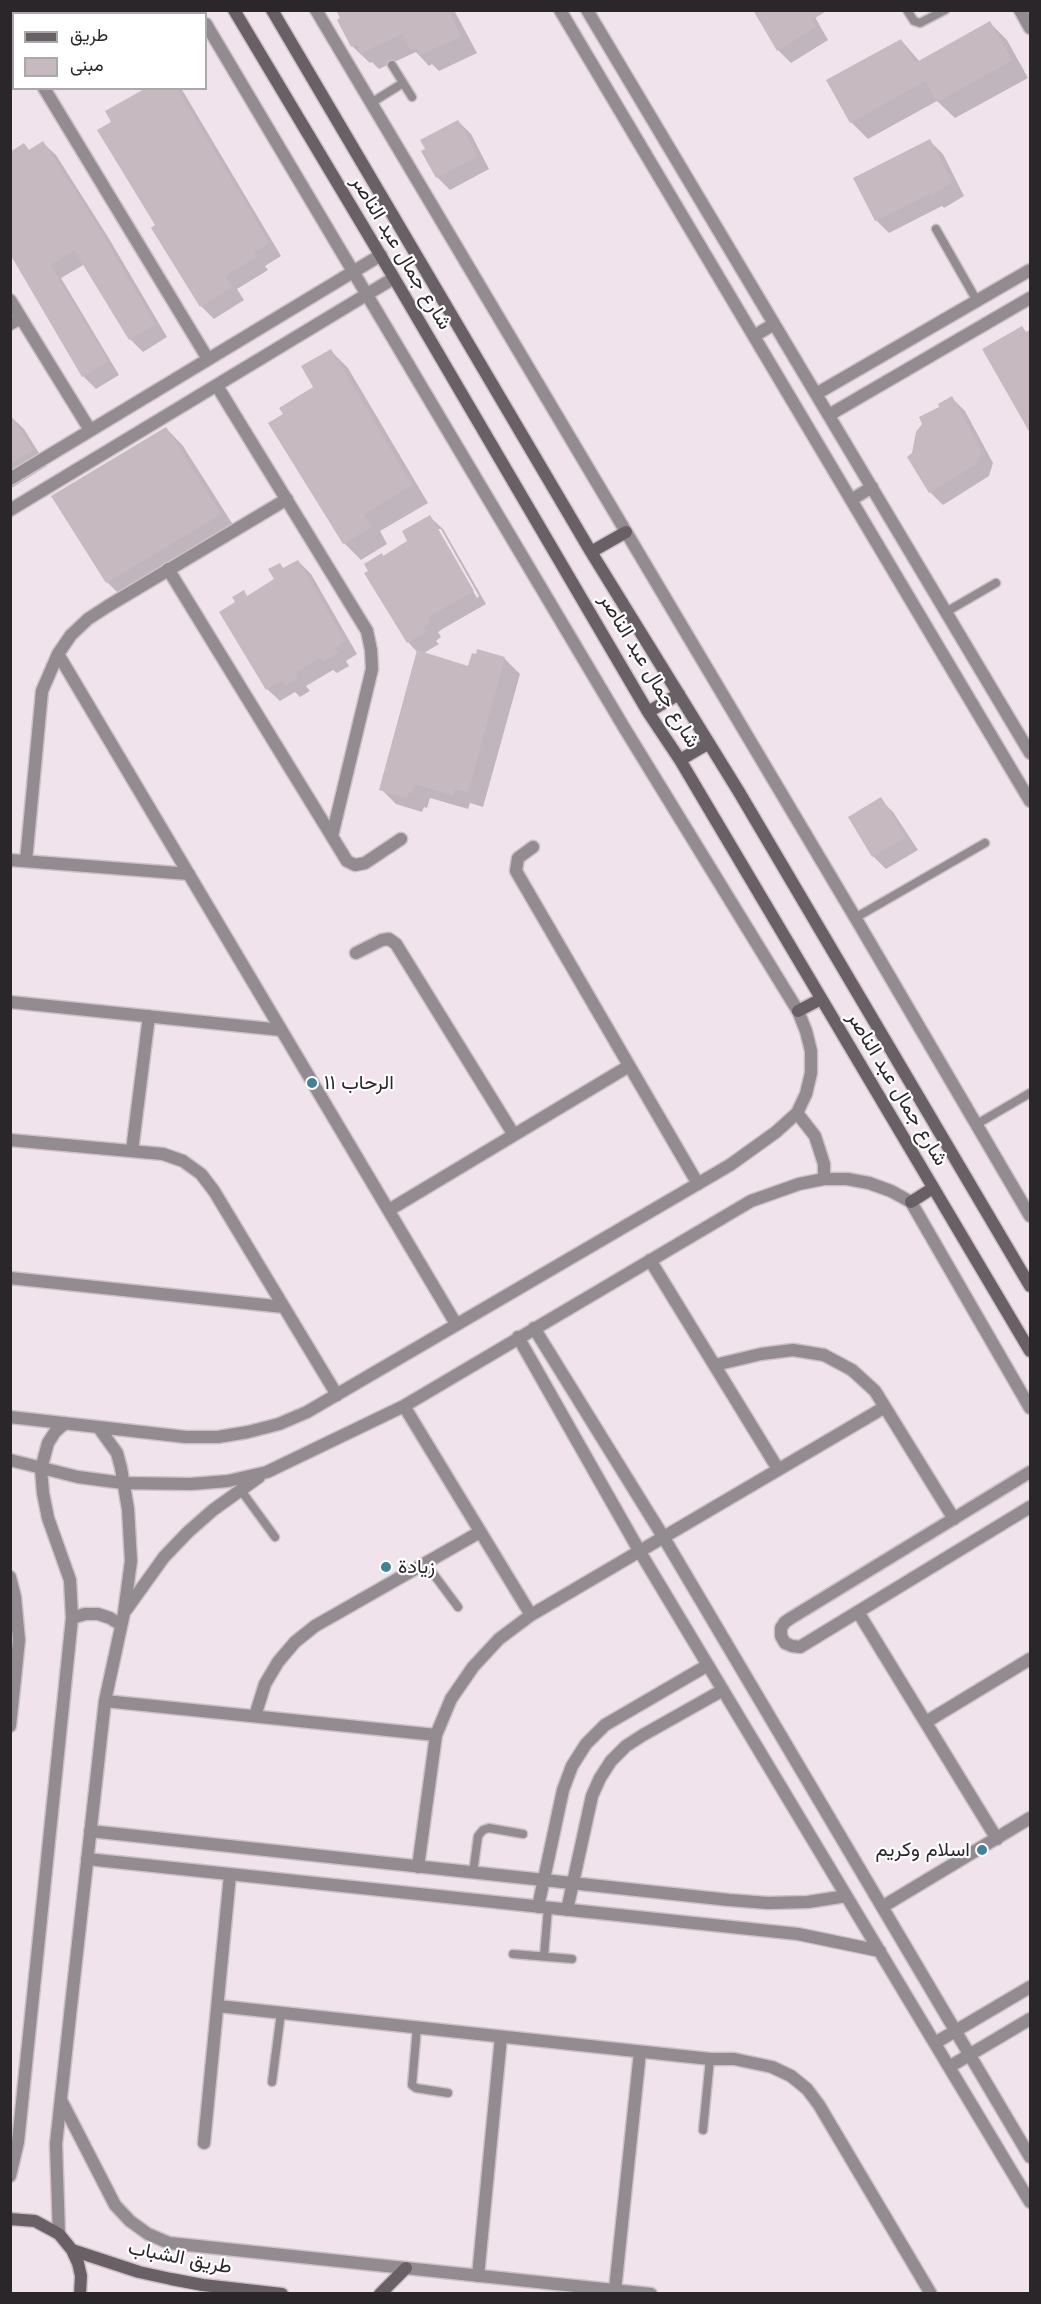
<!DOCTYPE html>
<meta charset="utf-8">
<style>
body{margin:0}
#map{position:relative;width:1041px;height:2304px;overflow:hidden;background:#f1e3eb;font-family:"Libre Baskerville",Vazirmatn,serif}
canvas{display:block}
.frame{position:absolute;inset:0;border:12px solid #2b2629;pointer-events:none}
.legend{position:absolute;left:12px;top:12px;width:195px;height:78px;box-sizing:border-box;background:#fff;border:2px solid #aaa8a9;margin:0;padding:8px 10px;list-style:none;font-size:18px;color:#2b2629}
.legend li{display:flex;align-items:center;gap:12px;height:30px}
.legend b{width:30px;border:2px solid #aaa8a9}
</style>
<div id="map">
<canvas width="1041" height="2304"></canvas>
<div class="frame"></div>
<ul class="legend">
<li><b style="height:8px;background:#696065"></b>طريق</li>
<li><b style="height:16px;background:#c7b9c0"></b>مبنى</li>
</ul>
</div>
<script>
const ctx = document.querySelector('canvas').getContext('2d');
ctx.lineJoin = 'round';
function paint(path, color) { ctx.fillStyle = color; ctx.fill(path, 'evenodd'); }
const shape = rows => new Path2D(rows.map(r => 'M' + r).join(''));
function trace(path, color, width, dash) { ctx.strokeStyle = color; ctx.lineWidth = width; ctx.lineCap = dash ? 'butt' : 'round'; ctx.setLineDash(dash || []); ctx.stroke(path); }
function drawText(font, color, halo, rows, align = 'center') {
  ctx.font = font + ' "Libre Baskerville",Vazirmatn,serif'; ctx.lineWidth = 4.5; ctx.setLineDash([]); ctx.textBaseline = 'middle'; ctx.strokeStyle = halo; ctx.fillStyle = color; for (const [text, x, y, turn = 0] of rows) {
    ctx.save(); ctx.translate(x, y); ctx.rotate((+turn || 0) * Math.PI / 180); ctx.textAlign = isNaN(turn) ? turn : align; if (halo) ctx.strokeText(text, 0, 0); ctx.fillText(text, 0, 0); ctx.restore();
  }
}
paint(shape([
 [16,10,88,10,90,14,14,14,14,72,10,74,10,14],
 [406,10,454,10,477,53,439,71,432,64,429,66,416,52,379,69,372,62,370,63,352,46],
 [811,10,828,40,791,63,778,50],
 [990,23,1007,40,1028,78,955,118,937,101,868,139,851,122,901,40,920,62],
 [144,88,181,88,281,256,265,266,268,270,237,289,244,300,214,319,201,306,157,226,113,122,145,91],
 [458,121,471,134,489,169,450,190,437,177],
 [930,141,943,154,964,196,944,208,942,206,889,233,876,220],
 [43,143,56,155,108,237,167,337,143,352,130,339,85,264,61,278,119,375,96,389,83,376,30,286,30,151],
 [1022,328,1030,336,1030,427,1027,424],
 [331,351,348,368,428,503,380,531,387,544,361,560,344,543,315,388],
 [952,398,965,411,993,463,989,476,943,505,930,492,941,408],
 [10,416,24,429,47,466,10,489],
 [166,428,183,446,237,531,124,599,107,582,53,497],
 [430,517,443,529,486,604,444,628,438,632,441,637,436,641,439,644,424,653,469,667,478,651,505,659,520,674,483,807,470,803,468,809,430,798,427,808,424,807,422,812,396,804,381,789,418,653,408,642,366,574,383,557,409,541],
 [437,529,441,529,479,596,477,598],
 [298,561,311,574,357,654,346,661,349,666,337,673,333,670,306,686,310,691,300,697,295,692,280,701,267,689,237,603,243,592,248,597,277,580,279,564,284,569],
 [880,799,893,812,918,850,886,869,873,856]
]), '#0003');
paint(shape([
 [336,10,448,10,461,36,420,55,416,47,411,50,402,34,361,53,356,44,351,47,337,20,340,18],
 [753,10,828,10,812,20,816,27,777,51],
 [990,21,1012,60,937,102,925,81,850,123,826,80,901,39,915,63],
 [146,88,177,88,269,243,254,252,256,257,225,276,232,287,200,307,151,228,155,225,97,130,111,122,105,111],
 [458,120,478,156,436,178,421,151,425,149,420,140],
 [930,139,952,182,931,196,929,194,875,221,853,178],
 [43,141,95,222,155,324,129,340,74,250,50,265,108,361,82,377,10,254,10,152,24,143,29,150],
 [1022,326,1026,332,1030,330,1030,433,982,349],
 [331,349,412,485,364,514,371,527,343,544,268,423,283,414,279,408,313,387,301,366],
 [952,396,981,450,976,464,929,493,907,457,912,453,916,432,922,424,919,417,939,407,938,404],
 [10,414,33,450,10,464],
 [166,427,221,514,106,583,51,496],
 [430,515,474,591,431,615,427,619,430,624,424,627,427,631,407,643,364,573,368,571,364,564,382,553,383,556,407,541,402,531],
 [298,560,345,641,335,648,338,653,323,661,320,657,295,673,298,678,286,686,282,680,266,690,219,612,235,602,232,597,244,590,247,596,274,579,268,569,280,563,283,568],
 [477,649,505,657,468,792,455,789,453,795,415,784,412,793,409,792,407,798,379,790,417,650,468,666,472,653,476,654],
 [881,797,906,837,872,857,848,817]
]), '#c7b9c0');
const service = shape([
 [149,10,151,14],
 [907,10,914,21,920,23,945,10],
 [392,65,412,97],
 [371,103,403,83],
 [936,229,977,301],
 [946,612,996,583],
 [855,918,985,843],
 [977,1124,1030,1093],
 [240,1489,275,1537],
 [426,1564,458,1607],
 [473,1873,478,1836,483,1830,489,1828,523,1834],
 [513,1954,572,1959],
 [544,1956,548,1908],
 [417,2027,412,2085,416,2088,448,2093],
 [272,2082,281,2013],
 [703,2130,710,2059]
]);
const minor = shape([
 [560,10,1030,801],
 [587,10,1030,753],
 [1020,10,1030,28],
 [116,14,121,10],
 [10,77,14,75],
 [44,88,208,359],
 [10,300,90,430],
 [10,324,21,318],
 [754,336,774,324],
 [217,386,367,631,371,650,372,669,332,836],
 [816,394,1030,270],
 [829,415,1030,298],
 [10,479,381,255],
 [851,500,872,487],
 [10,510,394,278],
 [168,569,347,861,355,865,365,863,401,839],
 [58,654,456,1324],
 [533,847,518,858,516,871,698,1184],
 [10,860,189,874],
 [26,861,42,691,58,654,71,635,88,619,108,606,287,499],
 [356,953,382,940,389,939,396,944,514,1135],
 [10,1002,281,1030],
 [797,1113,815,1136,824,1164,824,1179],
 [10,1140,163,1154,183,1161,201,1174,214,1191,337,1395],
 [132,1151,149,1016],
 [389,1210,629,1066],
 [650,1260,778,1469],
 [10,1278,284,1307],
 [534,1328,664,1538,1030,2157],
 [518,1337,640,1552,1030,2202],
 [715,1365,761,1354,793,1350,824,1355,852,1370,875,1391,954,1519],
 [404,1406,531,1615],
 [10,1417,186,1437,218,1437,248,1432,279,1424,307,1412,730,1165,776,1132,797,1113,806,1094,811,1073,811,1051,806,1031,798,1011],
 [10,1460,78,1477,123,1483,191,1484,228,1481,267,1472,404,1406,751,1201,799,1184,824,1179,847,1179,869,1183,891,1191,911,1202],
 [1030,1472,791,1618,785,1622,781,1628,781,1636,785,1643,792,1646,800,1647,1030,1507],
 [10,1577,15,1597,19,1640,10,1726],
 [126,1610,164,1557,188,1532,213,1510,259,1477],
 [858,1612,997,1839],
 [72,1618,85,1614,98,1614,110,1618,121,1625],
 [105,1701,436,1735],
 [255,1716,265,1684,278,1662,295,1642,315,1626,480,1532],
 [926,1722,1030,1659],
 [90,1831,729,1900,768,1903,808,1902,846,1896],
 [87,1859,798,1934,880,1951],
 [418,1867,436,1735,451,1699,473,1667,499,1639,531,1615,885,1407],
 [538,1907,563,1790,572,1766,586,1744,605,1725,708,1665],
 [882,1907,1030,1818],
 [567,1910,592,1796,600,1778,611,1761,626,1746,643,1735,723,1690],
 [218,2006,710,2059,734,2059,772,2067,791,2076,807,2089,819,2105,931,2294],
 [935,2043,1030,1987],
 [949,2067,1030,2019],
 [204,2143,230,1875],
 [10,2176,18,2142,72,1618,70,1580,48,1518,43,1493,41,1469,48,1443,55,1432,65,1423],
 [59,2234,56,2144,72,1997,105,1701,124,1613,131,1561,128,1509,121,1468,117,1453,99,1428],
 [478,2276,501,2037],
 [615,2290,640,2052]
]);
const tertiary = shape([
 [198,10,199,14],
 [316,10,859,924,1030,1216],
 [206,24,625,729,798,1011],
 [911,1202,1030,1408],
 [61,2100,115,2205,130,2221,148,2234,169,2243,651,2294]
]);
const secondary = shape([
 [234,10,394,278,648,712,680,760,1030,1351],
 [272,10,591,552,739,792,1030,1286],
 [591,552,626,532],
 [648,712,679,694],
 [680,760,709,743],
 [798,1011,821,999],
 [911,1202,933,1188],
 [10,2219,35,2221,59,2234,72,2250,78,2263,81,2276,80,2294],
 [72,2250,139,2272,171,2279,203,2285,282,2294],
 [380,2294,406,2268]
]);
trace(service, '#cdc1c8', 11);
trace(minor, '#cdc1c8', 15);
trace(tertiary, '#cdc1c8', 15);
trace(secondary, '#cdc1c8', 15);
trace(service, '#928b8f', 8);
trace(minor, '#928b8f', 12);
trace(tertiary, '#928b8f', 12);
trace(secondary, '#696065', 12);
for (const [x, y, r, color] of [
 [312,1083,6,"#418295"],
 [386,1567,6,"#418295"],
 [982,1850,6,"#418295"]
]) { const dot = new Path2D(); dot.arc(x, y, r, 0, 2 * Math.PI); ctx.fillStyle = color; ctx.fill(dot); trace(dot, '#fff', 2); }
drawText('20px', '#2b2629', '#fff', [
 ["شارع جمال عبد الناصر",401,253,59],
 ["شارع جمال عبد الناصر",649,671,59],
 ["شارع جمال عبد الناصر",897,1089,59],
 ["طريق الشباب",180,2258,11]
]);
drawText('20px', '#2b2629', '#fff', [
 ["الرحاب ١١",324,1083],
 ["زيادة",398,1567],
 ["اسلام وكريم",970,1850,"right"]
], 'left');
</script>
